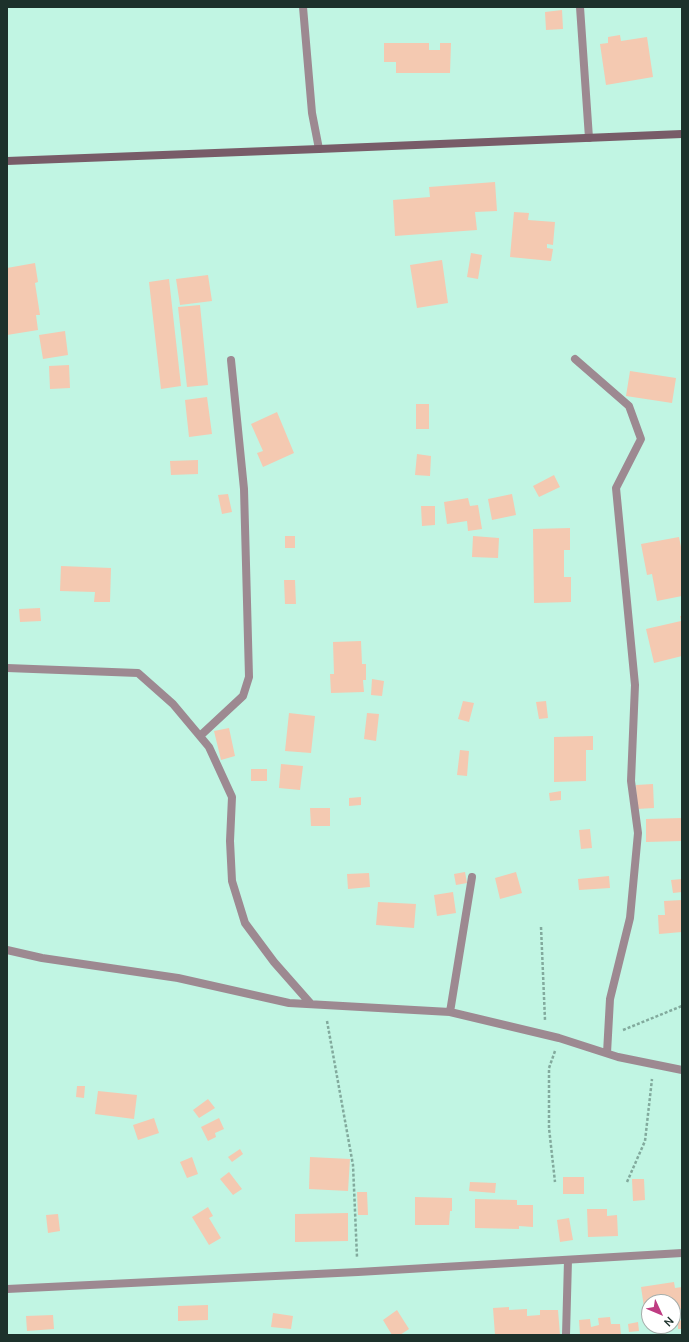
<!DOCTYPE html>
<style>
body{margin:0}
#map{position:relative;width:689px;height:1342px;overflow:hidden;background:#c1f5e3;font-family:Manrope,sans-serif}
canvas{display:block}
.frame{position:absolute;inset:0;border:8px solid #1d312b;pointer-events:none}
.north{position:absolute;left:641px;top:1294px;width:40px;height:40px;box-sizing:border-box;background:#fff;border:1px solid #a5adaa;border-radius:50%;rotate:134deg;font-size:11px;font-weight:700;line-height:16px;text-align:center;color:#1d312b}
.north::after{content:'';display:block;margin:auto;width:14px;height:18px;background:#bf3c82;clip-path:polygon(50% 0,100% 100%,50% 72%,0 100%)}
</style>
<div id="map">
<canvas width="689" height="1342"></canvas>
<div class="frame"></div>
<div class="north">N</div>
</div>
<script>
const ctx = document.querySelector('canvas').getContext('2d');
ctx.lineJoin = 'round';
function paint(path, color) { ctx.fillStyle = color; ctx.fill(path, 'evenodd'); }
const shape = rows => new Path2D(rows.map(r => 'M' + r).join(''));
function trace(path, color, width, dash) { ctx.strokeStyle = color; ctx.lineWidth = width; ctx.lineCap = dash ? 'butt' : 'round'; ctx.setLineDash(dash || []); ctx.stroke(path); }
paint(shape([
 [562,10,563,29,546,30,545,12],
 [620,35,621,41,647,37,653,77,606,85,600,44,608,43,608,37],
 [384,43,429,43,429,50,440,50,440,43,451,43,450,73,396,73,396,62,384,62],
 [495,182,497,211,475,212,477,230,395,236,393,200,430,197,429,187],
 [514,212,529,213,528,220,555,222,553,245,547,244,547,248,553,249,551,261,510,257],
 [471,253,482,255,478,279,467,277],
 [442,260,448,303,417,308,410,265],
 [35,263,38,282,35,283,40,315,36,315,38,330,7,335,7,268],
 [208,275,212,301,180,305,176,279],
 [169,279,181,386,161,389,149,282],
 [200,305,208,385,187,387,178,307],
 [65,331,68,355,43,359,39,335],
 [69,365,70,388,50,389,49,366],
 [630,371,676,378,672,403,626,396],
 [207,397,212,434,189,437,185,400],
 [416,404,429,404,429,429,416,429],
 [277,412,294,453,263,467,257,453,263,451,251,424],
 [417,454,431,456,430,476,415,475],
 [198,460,198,474,171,475,170,461],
 [554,475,560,487,539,497,533,486],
 [228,494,232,512,222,514,218,495],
 [512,494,516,515,492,520,488,499],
 [468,498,470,506,478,505,482,529,468,531,467,521,447,524,444,502],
 [421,506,435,506,435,525,422,526],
 [570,528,570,550,564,550,564,577,571,577,571,602,534,603,533,529],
 [285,536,295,536,295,548,285,548],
 [473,536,499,538,498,558,472,557],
 [679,537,682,552,682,596,657,601,652,574,647,575,641,544],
 [61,566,111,568,110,602,94,602,95,592,60,591],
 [284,580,295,580,296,604,285,604],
 [40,608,41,621,20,622,19,609],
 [680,616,682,616,682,656,654,663,646,629,681,621],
 [361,641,362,664,366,664,366,680,363,680,364,692,331,693,330,674,334,674,333,642],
 [372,679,384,681,382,696,371,695],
 [463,701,474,703,469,722,458,719],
 [546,701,548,718,539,719,536,702],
 [289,713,315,716,311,753,285,751],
 [367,713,379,714,376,741,364,739],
 [229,728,235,756,221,760,214,731],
 [593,736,593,750,586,750,586,781,554,782,554,737],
 [460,750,469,751,467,776,457,775],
 [281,764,303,766,300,790,279,788],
 [251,769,267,769,267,781,251,781],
 [653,784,654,808,637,809,636,785],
 [561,791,561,800,550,801,549,793],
 [361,797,361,805,349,806,349,798],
 [310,808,330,808,330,826,311,826],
 [682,818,682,841,646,842,646,819],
 [590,829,592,848,581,849,579,830],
 [465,872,467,883,456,885,454,874],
 [516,872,522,893,500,899,495,878],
 [369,873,370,887,348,889,347,874],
 [609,876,610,888,579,890,578,879],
 [682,879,682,892,673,893,671,880],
 [453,892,456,913,437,916,434,895],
 [682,900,682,932,659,934,658,915,665,915,664,901],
 [378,902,416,904,414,928,376,925],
 [77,1086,85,1086,84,1098,76,1097],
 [98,1091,137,1095,134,1119,95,1114],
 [208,1099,215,1108,199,1118,193,1110],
 [154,1118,159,1133,138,1140,133,1125],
 [219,1118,224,1129,215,1133,216,1137,208,1141,201,1127],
 [240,1149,243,1154,232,1162,228,1157],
 [192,1157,198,1174,187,1178,180,1162],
 [310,1157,350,1159,348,1191,309,1189],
 [229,1172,242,1189,233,1195,220,1179],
 [563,1177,584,1177,584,1194,563,1194],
 [632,1179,644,1179,645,1200,633,1201],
 [470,1182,496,1183,495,1193,469,1191],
 [357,1192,367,1192,368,1215,358,1215],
 [415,1197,452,1198,452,1211,450,1211,449,1225,415,1225],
 [475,1199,517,1200,517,1205,533,1205,533,1227,519,1226,519,1229,475,1228],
 [208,1207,213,1216,209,1218,221,1238,209,1245,192,1217],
 [587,1209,607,1209,607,1216,617,1215,618,1236,588,1237],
 [348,1213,348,1241,295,1242,295,1214],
 [58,1214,60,1231,48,1233,46,1215],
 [569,1218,573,1240,560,1242,557,1220],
 [674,1282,675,1288,682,1287,682,1309,679,1309,680,1318,673,1319,673,1302,649,1302,649,1313,645,1314,641,1287],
 [208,1305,208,1320,178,1321,178,1306],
 [509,1307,509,1310,527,1309,527,1316,540,1315,540,1310,558,1310,560,1335,495,1335,493,1308],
 [397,1310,409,1329,400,1335,392,1335,383,1320],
 [273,1313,293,1316,291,1329,271,1327],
 [53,1315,54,1329,27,1331,26,1316],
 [610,1317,611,1324,620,1324,621,1335,580,1335,579,1320,590,1319,591,1327,599,1325,598,1318],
 [682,1320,682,1329,678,1329,678,1321],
 [638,1322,639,1331,629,1332,628,1324]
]), '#f4c9b1');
trace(shape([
 [541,927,545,1020],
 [327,1021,353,1165,357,1257],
 [623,1030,682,1006],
 [555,1051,549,1068,549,1128,555,1182],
 [627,1182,645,1141,652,1079]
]), '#82aa9d', 2.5, [3, 2]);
trace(shape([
 [303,7,312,113,319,149],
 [580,7,589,138],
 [575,359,629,406,641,439,616,488,635,685,631,781,638,833,630,918,610,999,607,1053],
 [7,668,138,673,173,704,209,747,232,797,230,841,232,881,245,923,274,962,311,1004],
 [200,736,243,696,249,677,244,489,231,360],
 [7,950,42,958,178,978,289,1003,450,1012,559,1038,618,1057,682,1070],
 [450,1012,472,877],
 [7,1289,358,1272,682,1253],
 [566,1335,568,1260]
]), '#9d8991', 8);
trace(shape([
 [7,161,319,149,682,134]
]), '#785c68', 8);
</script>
